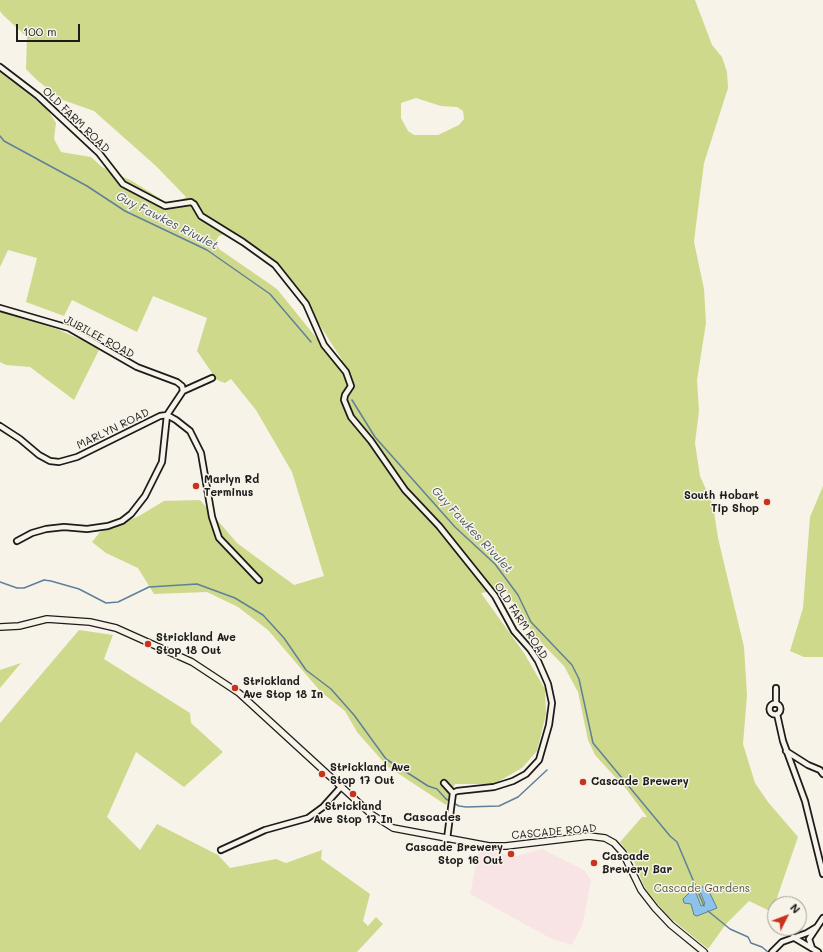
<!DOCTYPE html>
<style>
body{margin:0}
#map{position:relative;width:823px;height:952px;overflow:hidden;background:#f7f3e8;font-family:Mali,sans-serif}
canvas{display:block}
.north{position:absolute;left:767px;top:896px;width:40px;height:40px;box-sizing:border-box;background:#f7f3e8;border:1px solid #9f9d96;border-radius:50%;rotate:48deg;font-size:11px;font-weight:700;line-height:16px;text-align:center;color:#1c1c1c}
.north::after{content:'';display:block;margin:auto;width:14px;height:18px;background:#c8321e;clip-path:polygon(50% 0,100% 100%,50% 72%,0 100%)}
.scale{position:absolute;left:16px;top:24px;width:64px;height:18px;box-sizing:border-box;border:2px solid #1c1c1c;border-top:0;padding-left:5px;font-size:12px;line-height:14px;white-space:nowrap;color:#1c1c1c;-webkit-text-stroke:3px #f7f3e8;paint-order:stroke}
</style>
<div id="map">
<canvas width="823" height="952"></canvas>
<div class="north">N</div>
<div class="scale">100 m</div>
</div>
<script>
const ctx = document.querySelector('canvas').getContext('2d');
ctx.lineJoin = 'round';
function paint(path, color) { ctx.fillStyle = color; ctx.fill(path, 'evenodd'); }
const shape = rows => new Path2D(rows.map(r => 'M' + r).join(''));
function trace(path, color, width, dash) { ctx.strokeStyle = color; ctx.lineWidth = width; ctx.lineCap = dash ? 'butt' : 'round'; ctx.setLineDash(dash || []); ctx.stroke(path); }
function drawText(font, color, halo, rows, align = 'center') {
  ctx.font = font + ' Mali,sans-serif'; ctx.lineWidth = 3; ctx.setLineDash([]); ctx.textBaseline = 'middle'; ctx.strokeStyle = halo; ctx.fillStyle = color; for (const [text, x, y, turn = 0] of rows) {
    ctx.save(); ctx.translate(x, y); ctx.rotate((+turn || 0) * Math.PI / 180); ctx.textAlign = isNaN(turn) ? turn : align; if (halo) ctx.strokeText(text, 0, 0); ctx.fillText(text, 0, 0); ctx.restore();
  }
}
paint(shape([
 [542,849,584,870,591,880,583,923,572,945,552,939,470,894,479,850,517,856]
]), '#f8e4e4');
paint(shape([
 [0,0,695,0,712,45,722,57,727,72,728,88,704,163,696,225,694,242,704,289,706,323,697,380,699,411,695,443,700,476,713,505,718,538,744,647,747,695,743,744,755,783,768,802,798,837,772,912,749,901,726,924,708,949,668,916,651,896,644,886,633,859,620,842,642,817,647,817,627,790,595,755,588,740,578,692,564,666,533,634,505,589,481,593,524,653,545,689,546,714,537,751,522,768,494,784,455,784,446,805,387,766,357,732,345,711,321,692,268,630,238,607,207,592,154,594,138,568,106,553,92,542,100,532,139,516,164,501,200,500,237,543,294,585,324,576,292,472,256,410,231,379,225,383,217,380,197,351,207,318,153,296,137,332,72,300,64,316,26,302,37,258,8,250,0,267,0,71,48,110,56,123,54,139,61,152,91,157,102,167,132,181,172,206,186,197,156,166,94,111,63,100,38,81,26,69,27,37,3,15,0,11],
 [416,98,441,106,457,107,463,111,464,119,459,125,438,135,414,135,408,131,401,118,401,103],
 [226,233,241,237,291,280,342,360,335,361,277,289,219,249,215,242,219,236],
 [0,312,57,329,100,348,74,400,30,367,6,365,0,362],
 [823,486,823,657,804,657,790,651,803,608,810,517],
 [79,630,113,635,104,659,190,713,191,723,223,752,184,787,136,752,107,817,140,850,157,824,218,855,230,868,276,859,286,863,322,850,321,859,370,894,363,921,368,926,376,917,383,924,357,952,0,952,0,723],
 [21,663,0,688,0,670]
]), '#ced98c');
const water = shape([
 [700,887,707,887,717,908,697,916,694,915,691,904,684,903,683,899,692,890,695,890,701,906,705,904,699,889,700,887]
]);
paint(water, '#8dc3eb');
trace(water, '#608098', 1);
trace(shape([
 [0,136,4,141,87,186,125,211,207,250,270,294,311,342],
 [352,400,375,437,455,527,495,564,518,595,531,622,572,665,579,679,593,743,670,836,677,842,704,906],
 [0,582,17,588,24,588,44,580,51,581,79,589,106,603,118,602,149,587,197,584,235,598,263,615,284,638,306,670,331,689,354,715,386,759,428,786,437,789,446,799,459,806,466,807,499,806,518,797,547,770],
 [708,911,730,929,748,937,751,943,762,947,768,952]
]), '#608098', 1.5);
const minor = shape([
 [0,67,38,96,99,153,123,184,165,206,191,202,194,204,201,216,243,242,275,265,306,304,324,345,346,372,351,386,345,395,344,400,351,417,371,441,405,490,439,526,495,596,514,631,530,649,538,661,548,684,552,703,549,725,539,760,526,774,513,781,494,787,457,791,453,793,447,839],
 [0,308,69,328,137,367,177,382,182,386,183,391,212,378],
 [0,426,20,439,39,455,50,461,59,462,77,457,160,416,167,415,176,420,190,431,201,453,212,517,219,538,259,580],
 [17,541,32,533,46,529,64,527,87,529,108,526,122,521,131,514,145,496,162,462,167,415,183,391],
 '769.5 709a5.5 5.5 0 1 1 11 0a5.5 5.5 0 1 1-11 0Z',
 [776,704,776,688],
 [777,714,783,741,805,801,823,874],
 [786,751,808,765,820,770,823,774],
 [444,783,453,793],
 [221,850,265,830,308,818,323,807,341,787],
 [793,937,818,952],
 [812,948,809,939,823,918],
 [772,952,782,942,807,933,817,927]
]);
const tertiary = shape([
 [0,627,19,626,47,619,90,622,116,628,192,662,239,693,371,814,393,828,489,846,506,846,589,836,605,838,614,843,623,853,641,890,655,908,671,925,704,952]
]);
trace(minor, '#1c1c1c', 8);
trace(tertiary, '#1c1c1c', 8);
trace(minor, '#f7f3e8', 4.5);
trace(tertiary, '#f7f3e8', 5.5);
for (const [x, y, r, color] of [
 [196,486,4,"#c8321e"],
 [767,502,4,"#c8321e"],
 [148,644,4,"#c8321e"],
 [235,688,4,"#c8321e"],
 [322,774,4,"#c8321e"],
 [583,782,4,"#c8321e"],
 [353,794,4,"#c8321e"],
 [511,854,4,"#c8321e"],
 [594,863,4,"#c8321e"]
]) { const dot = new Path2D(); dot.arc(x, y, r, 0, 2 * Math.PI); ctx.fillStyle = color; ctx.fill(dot); trace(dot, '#f7f3e8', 1.5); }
drawText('11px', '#1c1c1c', '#f7f3e8', [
 ["OLD FARM ROAD",76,120,44],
 ["JUBILEE ROAD",99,337,28],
 ["MARLYN ROAD",113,429,-26],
 ["OLD FARM ROAD",521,621,57],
 ["CASCADE ROAD",554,832,-5]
]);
drawText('bold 11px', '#1c1c1c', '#f7f3e8', [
 ["Marlyn Rd",204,480],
 ["Terminus",204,493],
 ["South Hobart",759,496,"right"],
 ["Tip Shop",759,509,"right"],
 ["Strickland Ave",156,638],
 ["Stop 18 Out",156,651],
 ["Strickland",243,682],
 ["Ave Stop 18 In",243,695],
 ["Strickland Ave",330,768],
 ["Stop 17 Out",330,781],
 ["Cascade Brewery",591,782],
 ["Strickland",353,807,"center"],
 ["Ave Stop 17 In",353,820,"center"],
 ["Cascade Brewery",503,848,"right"],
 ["Stop 16 Out",503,861,"right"],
 ["Cascade",602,857],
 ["Brewery Bar",602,870]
], 'left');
drawText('11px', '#51553e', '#f7f3e8', [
 ["Cascade Gardens",702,889]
]);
drawText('italic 12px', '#445664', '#f7f3e8', [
 ["Guy Fawkes Rivulet",167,221,27],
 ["Guy Fawkes Rivulet",472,530,47]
]);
drawText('bold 12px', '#1c1c1c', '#f7f3e8', [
 ["Cascades",432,817]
]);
</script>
